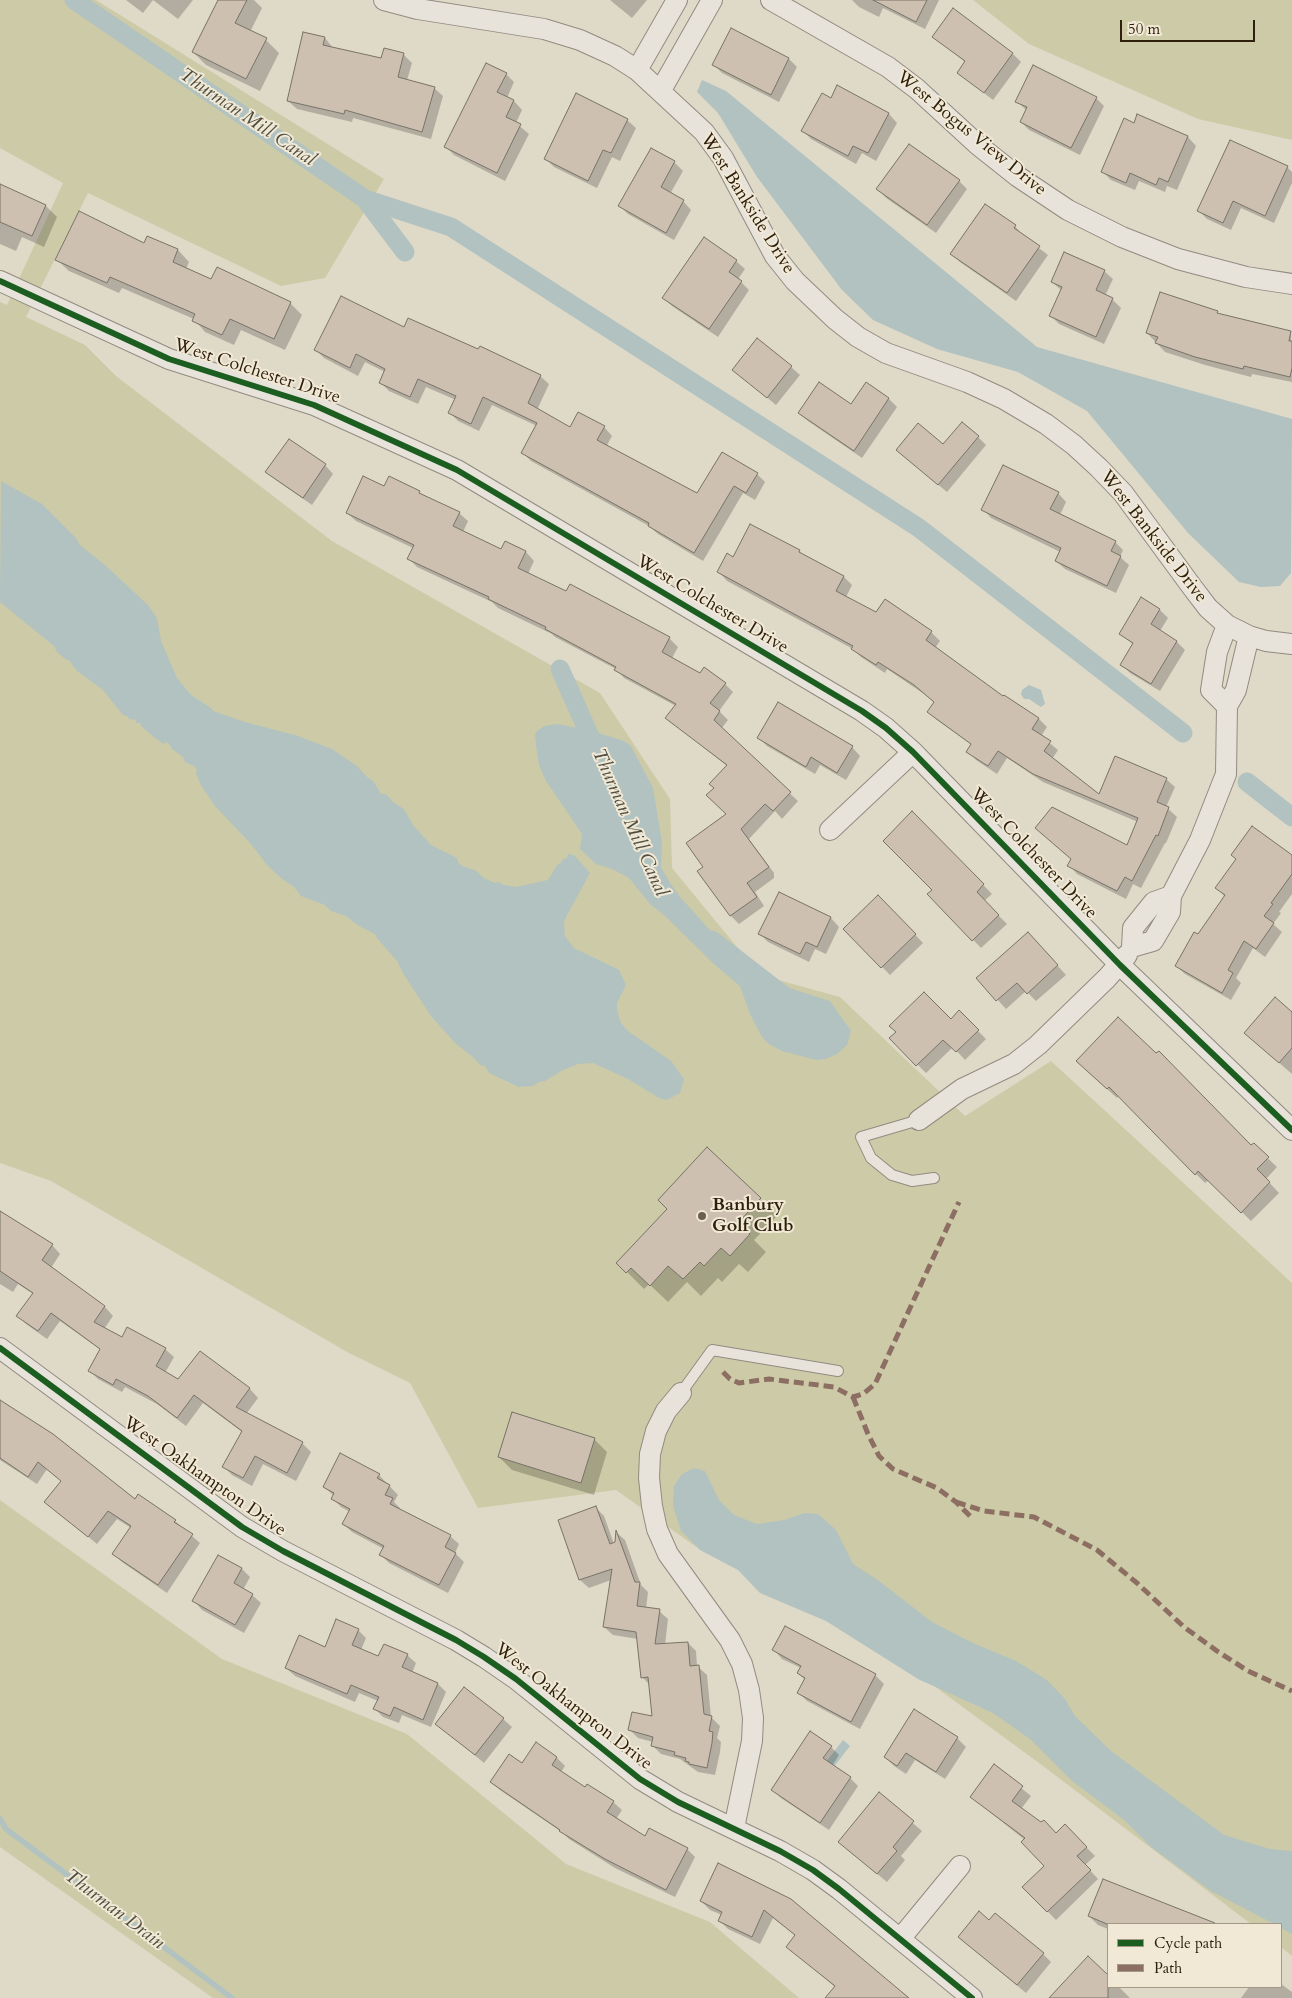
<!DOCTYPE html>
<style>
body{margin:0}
#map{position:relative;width:1292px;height:1998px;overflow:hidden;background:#dfd9c8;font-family:Cardo,serif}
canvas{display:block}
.legend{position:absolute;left:1107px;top:1923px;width:175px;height:65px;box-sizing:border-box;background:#f1e9d5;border:1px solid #a39985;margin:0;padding:6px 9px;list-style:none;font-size:15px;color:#2e200d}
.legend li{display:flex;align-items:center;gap:10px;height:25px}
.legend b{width:25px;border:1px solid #a39985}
.scale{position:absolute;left:1120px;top:20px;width:135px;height:22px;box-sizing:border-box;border:2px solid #2e200d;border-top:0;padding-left:6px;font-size:15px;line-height:18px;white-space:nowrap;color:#2e200d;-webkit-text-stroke:4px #f1e9d5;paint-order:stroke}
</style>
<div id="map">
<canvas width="1292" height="1998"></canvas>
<ul class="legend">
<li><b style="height:6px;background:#1b5e20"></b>Cycle path</li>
<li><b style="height:6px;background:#8d6e63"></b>Path</li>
</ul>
<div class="scale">50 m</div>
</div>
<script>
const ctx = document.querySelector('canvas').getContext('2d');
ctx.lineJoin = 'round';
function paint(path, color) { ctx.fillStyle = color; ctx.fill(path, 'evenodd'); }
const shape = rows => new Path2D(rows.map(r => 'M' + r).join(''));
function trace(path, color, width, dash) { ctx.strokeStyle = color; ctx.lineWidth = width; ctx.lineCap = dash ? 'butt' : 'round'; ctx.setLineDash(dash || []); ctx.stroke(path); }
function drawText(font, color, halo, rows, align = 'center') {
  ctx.font = font + ' Cardo,serif'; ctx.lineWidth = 4; ctx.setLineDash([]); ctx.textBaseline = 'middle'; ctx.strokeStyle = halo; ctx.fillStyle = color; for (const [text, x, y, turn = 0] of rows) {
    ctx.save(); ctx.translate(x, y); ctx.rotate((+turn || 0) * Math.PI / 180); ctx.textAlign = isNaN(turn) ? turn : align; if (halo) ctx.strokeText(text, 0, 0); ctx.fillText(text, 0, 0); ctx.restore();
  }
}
paint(shape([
 [0,0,96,0,384,179,325,278,281,286,88,193,26,317,85,345,116,376,332,541,600,693,670,799,672,868,760,975,840,997,965,1116,1051,1061,1292,1283,1292,1956,1281,1947,1281,1924,1251,1924,1043,1766,892,1655,695,1546,616,1490,478,1508,410,1383,349,1353,51,1181,0,1163,0,302,7,305,63,183,0,148],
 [973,0,1292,0,1292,140,1198,119,1029,44],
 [0,1500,222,1659,407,1734,566,1864,710,1922,799,1998,213,1998,0,1847]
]), '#cdcba7');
paint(shape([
 [702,80,726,91,1037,347,1292,419,1291,573,1280,586,1261,587,1239,582,1188,533,1087,411,1018,372,937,349,873,320,842,290,757,177,718,113,697,92],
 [1,481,42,504,76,538,80,545,106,566,148,605,157,618,161,641,177,678,191,695,211,708,213,711,245,722,298,736,332,749,357,766,367,777,374,782,381,794,386,794,393,802,404,809,413,825,431,845,457,858,458,862,462,866,475,870,484,878,495,883,498,882,504,885,516,887,548,880,557,865,561,863,563,859,567,858,568,854,574,855,590,873,564,921,565,936,574,948,619,970,626,985,617,1003,617,1010,621,1023,628,1031,671,1061,684,1079,680,1093,667,1100,659,1098,628,1079,593,1063,578,1064,561,1071,545,1081,539,1082,533,1086,519,1087,489,1073,485,1066,480,1065,473,1057,456,1044,431,1016,404,975,397,961,377,938,375,934,359,926,346,916,331,911,325,905,301,896,294,887,282,879,267,865,250,843,215,806,202,787,196,774,197,770,194,766,185,762,183,757,172,749,169,744,166,742,164,744,155,738,142,727,140,723,136,723,135,719,133,720,128,718,128,716,123,715,103,690,76,670,69,660,65,659,57,652,54,646,0,602],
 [1029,685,1041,690,1045,704,1041,707,1029,699,1024,699,1021,694,1022,690],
 [557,724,589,730,624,741,631,746,653,788,662,842,661,867,670,883,681,898,744,968,764,980,830,1001,851,1031,847,1045,837,1054,826,1059,816,1060,782,1051,769,1044,762,1037,750,1014,740,986,714,964,665,916,651,905,629,878,612,869,596,864,580,849,582,834,546,781,539,765,537,753,535,735,537,731,544,726],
 [694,1468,705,1471,719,1500,734,1515,757,1524,784,1520,805,1513,818,1514,836,1530,853,1564,879,1581,932,1622,973,1643,1016,1661,1047,1680,1065,1699,1075,1716,1111,1751,1224,1835,1270,1849,1292,1851,1292,1934,1281,1928,1281,1924,1274,1924,1211,1891,1151,1847,1123,1819,1072,1781,1030,1739,993,1713,918,1679,826,1621,760,1593,738,1570,700,1550,681,1531,673,1506,674,1486,682,1474],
 [843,1740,850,1746,833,1768,825,1763]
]), '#b1c2c0');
paint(shape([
 [126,0,153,0,143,13],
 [153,0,193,0,178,19],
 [219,0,254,0,262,8,250,32,266,40,279,53,260,91,206,65,193,52],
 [610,0,647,0,632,18],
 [852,0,939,0,925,29,883,8,879,17,859,7],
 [953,10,1013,54,1021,62,993,100,958,73,966,63,936,38],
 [731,30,789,59,797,67,779,102,722,73,714,65],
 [325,38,333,48,382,60,403,54,412,63,407,80,434,88,443,96,431,139,353,118,352,122,297,109,288,101],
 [506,74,514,82,507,98,514,101,522,110,516,123,529,134,505,181,454,155,446,147],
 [838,87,889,114,897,123,876,161,862,153,856,164,811,139,803,131,831,100],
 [1096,98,1104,106,1080,155,1029,130,1021,122,1027,111,1017,101],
 [1138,116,1188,137,1196,146,1177,190,1167,186,1165,192,1139,181,1135,190,1111,180,1102,171,1134,124],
 [627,120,636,128,620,161,612,157,597,188,554,167,546,159],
 [652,149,674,162,683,171,670,194,683,201,691,210,674,240,628,214,620,206],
 [1287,167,1292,172,1292,183,1274,223,1241,208,1231,230,1207,219,1199,211],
 [959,181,967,189,936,233,886,198,878,189],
 [0,185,46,206,57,217,44,247,22,237,16,251,0,244],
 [985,205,1015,226,1023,236,1048,255,1016,301,960,262,952,254],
 [148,238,178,250,189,262,186,269,212,280,290,303,302,315,285,350,241,330,234,345,205,332,194,319,122,288,119,293,69,271,57,260,145,245],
 [736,261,745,269,738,279,749,290,718,337,672,306,664,298],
 [1104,271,1113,279,1105,296,1112,299,1121,308,1104,344,1059,324,1051,316,1061,290,1052,282],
 [1217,312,1220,315,1291,332,1292,382,1252,374,1251,377,1205,365,1165,352,1147,333],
 [404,329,540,376,549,384,537,410,570,429,604,427,612,436,606,447,698,495,757,474,765,482,755,500,743,493,703,561,658,534,649,526,531,461,522,452,537,426,492,405,479,431,458,421,450,413,456,400,426,387,418,404,389,391,381,383,385,372,365,362,358,376,324,358,316,350],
 [791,367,800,375,776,405,734,370],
 [866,384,889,399,897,407,862,458,808,421,799,413,852,405],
 [978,437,986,445,947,492,906,458],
 [325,465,333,474,312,505,276,480,267,472],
 [389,477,459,513,468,521,463,532,502,550,505,543,526,552,534,561,528,574,566,593,570,586,669,638,678,647,672,658,700,674,725,684,733,692,719,711,728,720,721,729,798,801,782,819,775,811,749,839,774,873,774,878,755,892,764,906,739,924,731,916,699,872,705,867,728,814,715,788,727,766,667,718,676,706,624,678,616,669,555,637,552,634,498,608,492,602,417,567,409,559,413,548,356,521,347,513,384,488],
 [1058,493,1066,502,1060,515,1115,542,1123,550,1120,557,1129,565,1116,593,1065,569,1056,561,1060,552,991,518,983,509],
 [799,551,805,556,844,577,852,585,846,597,876,614,885,601,931,632,940,641,935,648,1003,698,1004,696,1039,719,1047,727,1041,736,1058,750,1052,759,1100,796,1166,779,1175,787,1166,807,1177,817,1166,843,1165,843,1141,888,1133,884,1126,899,1077,874,1069,865,1128,847,1138,822,1043,782,1007,758,997,774,976,760,968,751,972,745,937,720,929,712,935,703,924,694,887,669,885,673,861,657,853,649,727,581,719,572,734,558],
 [1160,610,1168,618,1160,631,1177,642,1185,650,1160,691,1130,673,1122,665,1134,645,1120,634],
 [758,737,852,747,860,756,846,780,820,765,815,774,767,746],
 [912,812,992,894,984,901,1007,924,981,948,929,894,933,890],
 [1292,857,1292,894,1279,912,1281,913,1273,924,1282,932,1265,957,1253,948,1236,978,1241,983,1231,1000,1185,974,1176,966,1225,897,1217,888],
 [780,893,831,918,839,927,826,954,815,949,809,962,768,942,760,934],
 [878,896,923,943,890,975,845,929],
 [1036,942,1066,975,1036,1001,1026,991,1006,1009,978,978],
 [959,1012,986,1039,965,1060,953,1047,926,1073,891,1038,951,1020],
 [1292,1014,1292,1074,1254,1041],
 [1087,1071,1251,1147,1254,1145,1277,1167,1266,1179,1279,1193,1251,1221,1209,1180,1205,1183,1119,1096,1117,1098],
 [760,1199,777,1216,754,1240,766,1252,748,1272,739,1264,722,1282,718,1278,701,1296,687,1282,668,1302,649,1284,644,1289,618,1263],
 [0,1221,52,1245,60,1254,51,1268,105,1307,113,1316,104,1329,122,1339,165,1349,174,1357,165,1373,179,1381,200,1352,250,1389,258,1398,246,1414,302,1443,311,1452,296,1481,263,1464,252,1486,232,1475,224,1467,242,1432,203,1403,186,1426,157,1404,125,1387,122,1392,98,1379,90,1371,101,1350,60,1321,47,1339,26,1324,18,1316,33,1294,18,1284,13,1292,0,1284],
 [0,1411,135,1501,175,1521,200,1543,167,1593,122,1562,114,1554,131,1528,117,1519,97,1544,46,1502,62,1481,47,1469,37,1484,0,1460],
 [594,1439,607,1452,594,1495,512,1470,499,1457],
 [379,1475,398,1495,394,1502,400,1508,399,1510,450,1536,459,1544,455,1553,464,1562,448,1593,389,1563,381,1555,384,1549,352,1532,343,1524,350,1512,341,1507,333,1499,334,1496,324,1487],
 [596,1508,604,1516,614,1544,616,1543,617,1533,625,1540,641,1585,648,1592,646,1609,659,1611,668,1619,665,1645,688,1643,696,1651,697,1666,707,1675,711,1717,720,1726,717,1738,721,1742,720,1752,715,1775,698,1772,680,1759,661,1754,653,1746,653,1742,638,1738,629,1729,653,1718,650,1685,642,1677,638,1639,613,1635,604,1627,611,1580,589,1588,580,1580,560,1521],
 [219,1556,242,1569,250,1577,243,1590,252,1595,261,1603,244,1633,202,1610,194,1601],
 [786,1628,875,1675,884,1684,860,1729,807,1701,798,1692,805,1680,798,1673,801,1668,782,1659,774,1650],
 [358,1630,366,1638,361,1650,379,1658,407,1655,416,1663,412,1673,438,1684,446,1692,431,1727,402,1715,399,1723,383,1717,375,1709,378,1701,359,1693,355,1702,295,1676,286,1668],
 [915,1711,957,1738,966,1747,945,1779,915,1760,906,1774,894,1766,885,1757],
 [503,1719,512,1727,484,1763,437,1724],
 [536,1744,557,1758,565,1766,561,1772,586,1789,613,1802,622,1810,616,1819,646,1837,687,1849,695,1857,675,1897,615,1868,569,1839,563,1833,500,1790,491,1782,522,1765],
 [831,1747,839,1755,832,1766,850,1778,858,1786,829,1830,781,1798,773,1790],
 [994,1766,1031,1796,1021,1809,1056,1834,1065,1826,1095,1856,1085,1865,1098,1879,1056,1920,1024,1887,1046,1866,1025,1840,971,1797],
 [879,1794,922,1831,901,1856,905,1860,887,1882,848,1850],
 [719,1865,907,1998,836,1998,835,1987,788,1947,796,1936,773,1918,760,1944,728,1929,719,1920,722,1915,710,1910,701,1901],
 [1190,1915,1205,1924,1108,1924,1108,1929,1098,1925,1089,1916],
 [989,1921,1043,1954,1051,1962,1026,1993,969,1945],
 [1089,1958,1108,1977,1108,1987,1119,1987,1130,1998,1051,1998],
 [1281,1984,1292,1992,1292,1998,1241,1998,1249,1987,1281,1987]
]), '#0003');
trace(shape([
 [0,1819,6,1829,232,1998]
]), '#b1c2c0', 5.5);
trace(shape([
 [74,0,365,199,405,252],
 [365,199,451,227,919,528,1183,733],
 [560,669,597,752],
 [1247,782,1292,817],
 [712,940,783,995]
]), '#b1c2c0', 19);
const building = shape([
 [218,0,247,0,235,23,267,38,246,79,192,52,218,0],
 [873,0,927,0,916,22,873,0],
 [953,8,1013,53,984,93,957,73,965,61,932,37,953,8],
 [731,28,789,58,771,95,712,65,731,28],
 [303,32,325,37,323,45,381,58,384,48,404,53,398,77,435,87,422,132,345,110,344,114,287,101,303,32],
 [486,63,507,73,497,92,514,100,506,117,521,124,497,173,444,147,486,63],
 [1033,65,1097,97,1071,148,1020,122,1027,107,1015,102,1033,65],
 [837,85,889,113,868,153,853,146,848,156,801,131,822,93,831,98,837,85],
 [576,93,628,119,611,153,603,150,588,181,544,159,576,93],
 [1137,114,1188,136,1168,182,1159,178,1156,185,1130,173,1126,183,1101,172,1124,118,1134,123,1137,114],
 [1230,140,1288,166,1265,216,1233,201,1223,223,1197,211,1230,140],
 [909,144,960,180,927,225,876,189,909,144],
 [651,148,675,161,661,187,684,200,666,233,618,206,651,148],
 [0,184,46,205,32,236,0,222,0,184],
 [985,204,1016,225,1014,228,1040,246,1007,293,950,254,985,204],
 [79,211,144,243,147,236,178,249,173,262,211,279,217,267,291,302,274,339,230,319,222,335,192,321,195,314,110,277,107,283,55,260,79,211],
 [704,237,737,260,729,272,742,281,709,329,662,298,704,237],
 [1064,252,1105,270,1096,290,1113,298,1096,337,1049,316,1062,287,1051,282,1064,252],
 [1160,292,1218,311,1217,313,1291,331,1289,341,1292,341,1292,368,1290,377,1244,366,1243,369,1195,357,1155,343,1158,337,1146,333,1160,292],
 [341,296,404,327,408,318,478,349,480,346,541,375,528,403,570,427,578,412,605,426,597,440,697,493,722,452,758,473,746,493,734,486,694,553,648,526,649,523,521,453,537,423,483,397,471,424,448,413,456,396,418,379,410,397,379,383,385,369,356,354,350,368,314,350,341,296],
 [757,338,792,366,767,398,732,370,757,338],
 [819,382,851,404,866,382,889,398,854,451,798,413,819,382],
 [962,422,979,436,938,485,896,450,918,423,943,444,962,422],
 [289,439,326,464,303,498,265,472,289,439],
 [1003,465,1059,492,1050,509,1116,541,1111,551,1121,556,1107,586,1055,561,1061,548,981,510,1003,465],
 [363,476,384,486,389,476,420,491,419,493,460,512,453,526,501,549,505,541,526,551,518,568,566,591,570,584,670,637,662,652,700,673,704,667,726,683,710,703,720,711,714,720,791,792,773,811,765,804,741,829,769,867,747,883,757,897,730,916,697,871,703,867,686,843,726,814,706,795,714,788,709,784,727,765,665,718,676,704,614,670,616,667,545,629,546,627,488,599,489,597,407,559,414,545,346,513,363,476],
 [750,524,800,550,799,552,844,576,836,591,876,612,885,599,932,631,926,640,1003,696,1004,695,1039,718,1032,729,1051,741,1044,751,1099,794,1115,756,1167,778,1157,802,1169,807,1158,836,1156,835,1132,881,1125,877,1117,891,1067,866,1071,859,1035,828,1052,807,1127,845,1138,818,1033,774,998,751,988,766,966,752,971,744,927,712,934,702,914,685,878,662,876,665,851,649,853,646,717,572,727,553,733,557,750,524],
 [1141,597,1160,609,1151,624,1177,641,1151,684,1120,665,1133,643,1119,634,1141,597],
 [778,702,853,746,837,773,811,757,806,767,757,738,778,702],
 [912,811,984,884,977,892,999,915,972,941,927,894,932,890,883,841,912,811],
 [1252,826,1292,855,1292,874,1271,903,1273,904,1264,916,1274,923,1256,949,1244,941,1228,970,1233,973,1222,993,1175,966,1194,932,1198,934,1225,895,1215,888,1236,859,1231,855,1252,826],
 [779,892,831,917,817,947,806,942,800,954,758,934,779,892],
 [878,895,916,934,881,968,843,929,878,895],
 [1028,932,1058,965,1027,994,1017,983,996,1001,976,978,1028,932],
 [924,992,951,1019,959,1010,979,1030,956,1052,943,1040,916,1066,889,1038,896,1032,889,1026,924,992],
 [1275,997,1292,1012,1292,1048,1279,1063,1244,1033,1275,997],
 [1118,1017,1156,1053,1159,1051,1251,1145,1254,1143,1269,1157,1257,1169,1270,1182,1241,1213,1198,1171,1195,1175,1109,1087,1107,1089,1076,1061,1118,1017],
 [707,1147,761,1198,738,1223,750,1234,730,1256,721,1248,704,1266,700,1262,683,1279,668,1266,650,1286,631,1268,626,1273,616,1263,667,1209,658,1200,707,1147],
 [0,1211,53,1244,42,1260,105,1306,94,1322,122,1337,127,1327,166,1348,156,1366,178,1379,200,1351,250,1388,236,1407,303,1442,287,1473,255,1456,243,1478,222,1467,242,1431,194,1395,177,1418,148,1396,116,1379,113,1385,88,1371,100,1349,51,1313,38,1331,16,1316,33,1293,0,1271,0,1211],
 [0,1400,53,1434,135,1499,138,1494,176,1520,174,1522,193,1534,158,1585,112,1554,131,1526,108,1511,88,1537,44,1502,61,1481,38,1462,28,1477,0,1458,0,1400],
 [512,1412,595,1438,581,1483,498,1457,512,1412],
 [340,1453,380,1474,377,1478,390,1485,385,1495,393,1498,390,1504,451,1535,445,1547,456,1553,439,1585,379,1555,384,1546,342,1524,350,1509,331,1499,334,1493,323,1487,340,1453],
 [596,1506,610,1544,615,1542,616,1530,635,1582,640,1582,637,1606,660,1609,655,1644,688,1642,690,1666,699,1665,704,1714,712,1716,709,1731,713,1732,712,1743,707,1768,689,1764,689,1762,685,1761,686,1758,674,1755,675,1752,651,1746,653,1737,628,1730,632,1712,652,1716,648,1677,641,1678,636,1632,603,1627,612,1569,579,1580,558,1520,596,1506],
 [218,1555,242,1568,234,1583,253,1594,235,1625,192,1601,218,1555],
 [336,1619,359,1629,352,1645,378,1656,384,1644,408,1654,402,1667,438,1683,423,1720,394,1707,390,1716,373,1709,379,1697,351,1685,347,1694,285,1668,299,1635,325,1647,336,1619],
 [785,1626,876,1674,851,1722,797,1693,805,1678,797,1673,801,1666,772,1650,785,1626],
 [464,1687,504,1718,475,1755,435,1724,464,1687],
 [914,1709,958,1737,936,1772,906,1753,897,1766,884,1757,914,1709],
 [810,1731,832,1746,823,1758,851,1777,820,1823,771,1790,810,1731],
 [536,1742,557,1757,552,1765,585,1787,587,1784,614,1801,607,1812,645,1836,649,1828,688,1848,666,1890,605,1859,559,1831,560,1830,490,1782,509,1754,522,1763,536,1742],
 [994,1764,1023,1786,1012,1801,1041,1822,1044,1820,1056,1833,1065,1824,1087,1847,1077,1856,1091,1870,1047,1912,1022,1887,1044,1866,1021,1842,1025,1838,970,1797,994,1764],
 [879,1792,914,1821,893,1847,897,1851,877,1874,838,1842,879,1792],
 [718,1863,791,1899,909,1998,825,1998,835,1986,786,1947,795,1935,764,1910,752,1937,718,1921,722,1912,700,1901,718,1863],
 [1103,1879,1215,1923,1215,1924,1107,1924,1088,1916,1103,1879],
 [979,1911,989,1920,995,1913,1044,1953,1017,1985,958,1937,979,1911],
 [1088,1956,1108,1975,1108,1998,1049,1998,1088,1956]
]);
paint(building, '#cdc0b1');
trace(building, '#787267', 1);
const service = shape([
 [919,1120,861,1137,871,1158,892,1175,912,1181,934,1178],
 [681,1393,712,1350,838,1371]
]);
const minor = shape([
 [384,0,418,9,544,29,580,40,615,56,637,70,704,132,723,158,775,256,795,281,835,319,858,337,886,353,967,382,1004,399,1046,424,1074,445,1099,468,1123,493,1192,587,1208,608,1227,625,1249,636,1266,641,1292,644],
 [771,0,888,67,917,89,978,145,1017,176,1068,210,1122,237,1178,259,1246,277,1292,284],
 [637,70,677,0],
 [661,90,712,0],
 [0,281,169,359,314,405,457,470,862,711,886,728,913,752,1120,965,1292,1130],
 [1227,625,1217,652,1211,690,1227,706,1236,690,1249,636],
 [830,830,913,752],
 [1171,896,1154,902,1133,928,1132,947,1153,941,1170,912,1171,896,1200,840,1226,774,1227,706],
 [919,1120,962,1089,1014,1064,1038,1045,1107,978,1127,955],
 [0,1348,242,1527,283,1551,456,1640,484,1657,516,1679,640,1779,678,1802,780,1851,813,1870,839,1889,972,1998],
 [681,1393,666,1411,656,1431,650,1454,649,1478,652,1506,657,1529,668,1554,730,1640,742,1664,749,1690,753,1718,752,1741,734,1828],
 [900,1939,960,1866]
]);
trace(service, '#918b80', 12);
trace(minor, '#918b80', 22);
trace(service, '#e7e3db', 10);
trace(minor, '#e7e3db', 20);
trace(shape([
 [723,1372,730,1379,739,1383,769,1379,834,1387,853,1397,863,1394,875,1384,959,1202],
 [853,1397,868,1434,879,1456,893,1469,937,1488,956,1502,971,1517],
 [956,1502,984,1511,1034,1517,1097,1550,1137,1583,1184,1627,1217,1651,1248,1671,1292,1691]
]), '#8d6e63', 5, [10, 5]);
trace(shape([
 [0,281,169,359,314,405,457,470,862,711,886,728,913,752,1120,965,1292,1130],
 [0,1348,242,1527,283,1551,456,1640,484,1657,516,1679,640,1779,678,1802,780,1851,813,1870,839,1889,972,1998]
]), '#1b5e20', 6);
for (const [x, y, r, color] of [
 [702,1216,5,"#6c614e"]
]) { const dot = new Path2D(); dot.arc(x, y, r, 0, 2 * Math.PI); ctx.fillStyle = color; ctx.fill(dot); trace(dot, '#f1e9d5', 2); }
drawText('18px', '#2e200d', '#f1e9d5', [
 ["West Bogus View Drive",971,134,39],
 ["West Bankside Drive",747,204,58],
 ["West Colchester Drive",257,372,18],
 ["West Bankside Drive",1153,537,52],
 ["West Colchester Drive",712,605,31],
 ["West Colchester Drive",1033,854,46],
 ["West Oakhampton Drive",204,1477,35],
 ["West Oakhampton Drive",573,1707,38]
]);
drawText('bold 18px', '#2e200d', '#f1e9d5', [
 ["Banbury",712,1206],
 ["Golf Club",712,1227]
], 'left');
drawText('italic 19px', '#4f4e42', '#f1e9d5', [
 ["Thurman Mill Canal",247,118,34],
 ["Thurman Mill Canal",629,823,66],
 ["Thurman Drain",114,1910,37]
]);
</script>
